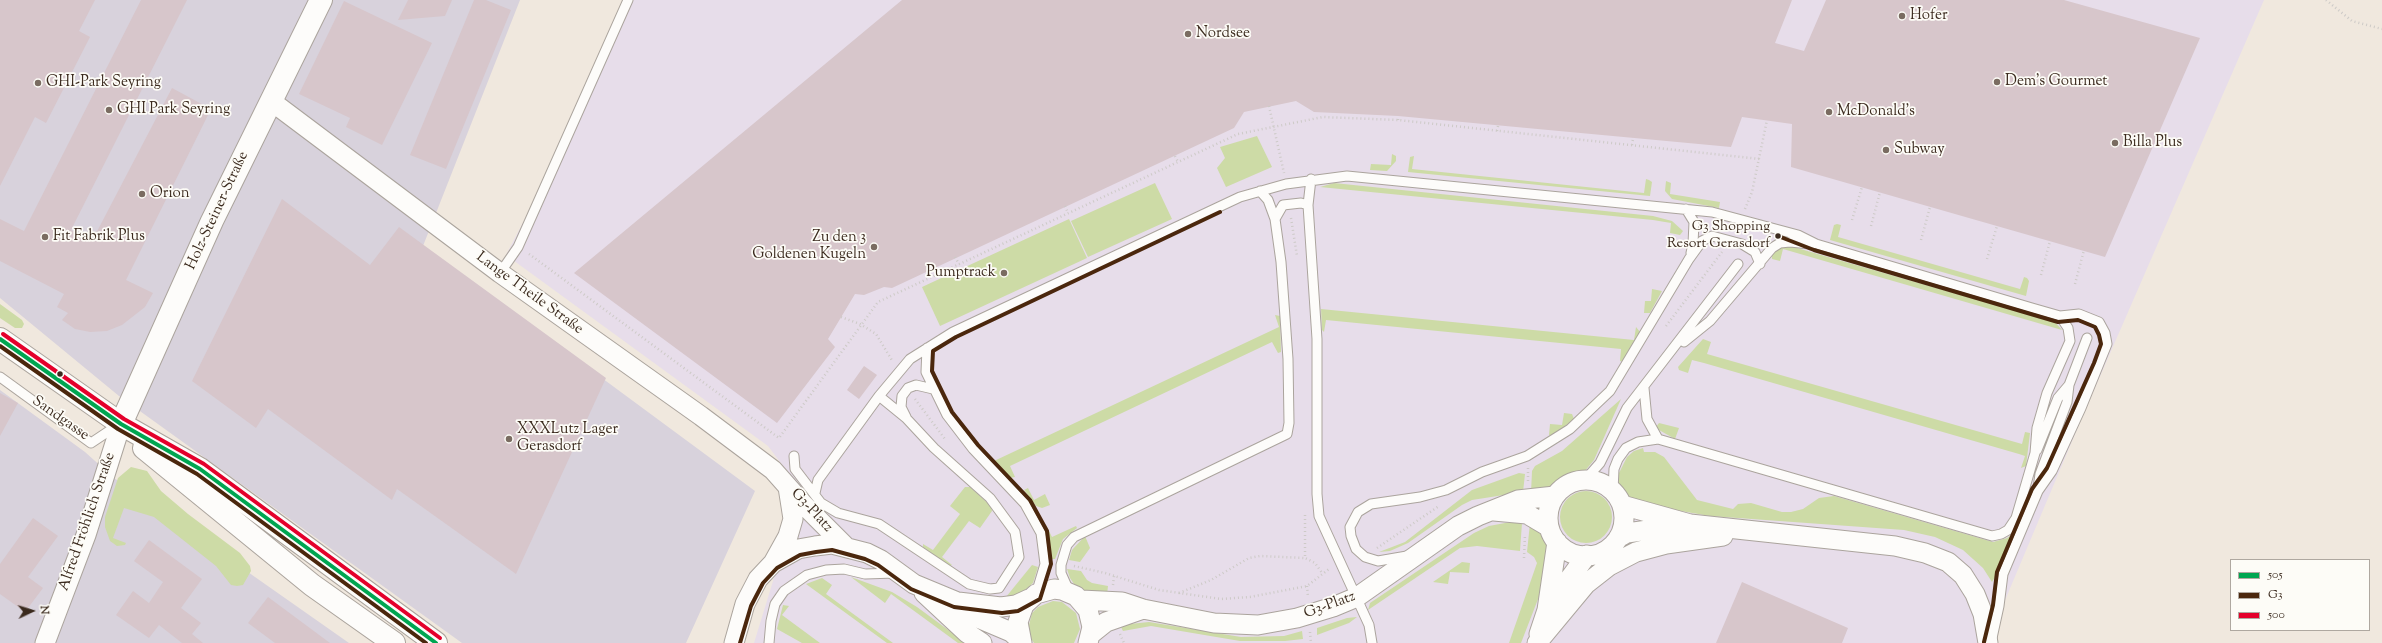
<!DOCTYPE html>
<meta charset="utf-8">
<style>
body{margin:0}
#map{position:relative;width:2382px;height:643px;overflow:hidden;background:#f0e8de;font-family:"Sorts Mill Goudy",serif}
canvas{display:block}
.legend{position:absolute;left:2230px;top:559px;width:140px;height:72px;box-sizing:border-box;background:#fdfcf7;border:1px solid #afa8a0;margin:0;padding:5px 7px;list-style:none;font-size:12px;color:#3b2a1e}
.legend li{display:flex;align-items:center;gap:8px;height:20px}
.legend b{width:20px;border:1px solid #afa8a0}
.north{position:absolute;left:12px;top:591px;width:40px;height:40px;-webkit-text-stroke:3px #fdfcf7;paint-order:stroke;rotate:86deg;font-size:11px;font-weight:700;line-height:16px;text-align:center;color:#3b2a1e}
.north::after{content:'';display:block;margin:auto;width:14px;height:18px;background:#3b2a1e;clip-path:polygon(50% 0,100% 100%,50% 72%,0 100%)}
</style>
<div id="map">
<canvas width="2382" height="643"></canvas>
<ul class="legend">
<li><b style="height:5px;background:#00a651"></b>505</li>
<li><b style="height:5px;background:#4b270d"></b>G3</li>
<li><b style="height:5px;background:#e4002b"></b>500</li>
</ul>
<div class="north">N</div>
</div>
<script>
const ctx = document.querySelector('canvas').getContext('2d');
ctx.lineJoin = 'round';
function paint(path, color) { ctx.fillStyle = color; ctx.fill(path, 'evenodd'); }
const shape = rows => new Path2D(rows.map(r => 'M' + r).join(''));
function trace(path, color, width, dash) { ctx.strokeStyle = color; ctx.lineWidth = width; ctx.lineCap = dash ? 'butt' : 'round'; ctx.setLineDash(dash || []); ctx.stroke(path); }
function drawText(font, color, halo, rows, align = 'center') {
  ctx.font = font + ' "Sorts Mill Goudy",serif'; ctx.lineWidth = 3.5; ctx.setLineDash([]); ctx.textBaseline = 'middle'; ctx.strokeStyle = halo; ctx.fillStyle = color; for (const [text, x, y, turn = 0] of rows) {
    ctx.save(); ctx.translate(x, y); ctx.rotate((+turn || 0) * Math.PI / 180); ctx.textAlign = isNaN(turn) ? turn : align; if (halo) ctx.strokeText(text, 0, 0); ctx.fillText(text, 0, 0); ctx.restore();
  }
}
paint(shape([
 [623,0,2264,0,2081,420,1987,643,754,643,801,490,768,446,506,255,567,139]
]), '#e7ddea');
paint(shape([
 [0,0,520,0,423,246,755,491,686,643,462,643,119,396,0,298],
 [0,390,85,452,114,478,349,643,0,643]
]), '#d8d2dc');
paint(shape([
 [1257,136,1272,167,1226,187,1217,168,1225,158,1220,147],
 [1392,154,1396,156,1396,161,1387,171,1370,170,1371,164,1391,165],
 [1414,156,1412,169,1644,193,1646,179,1649,180,1652,182,1650,196,1408,172,1410,157],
 [1666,181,1671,183,1670,194,1720,202,1719,208,1672,199,1665,191],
 [1155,183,1172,219,1088,257,1071,221],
 [1334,183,1653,216,1672,221,1683,231,1680,235,1670,233,1671,223,1653,220,1320,187],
 [1069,219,1087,258,940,326,922,287],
 [1837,224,1841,225,1838,237,2020,289,2024,277,2027,278,2029,281,2026,296,1830,240,1834,225],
 [1790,246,2055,322,2062,330,1783,249,1780,261,1772,259,1772,253,1781,247],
 [1652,289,1662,291,1650,313,1644,313,1645,301,1651,301],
 [0,304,22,320,24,324,22,328,15,328,0,318],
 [1321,309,1634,340,1636,327,1640,332,1623,362,1620,361,1621,349,1326,320,1324,332,1322,330],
 [1275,315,1280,316,1281,352,1278,353,1272,342,1010,466,1015,477,1009,478,994,461,1279,327],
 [1703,339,1711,342,1707,354,2022,444,2025,432,2030,433,2026,466,2021,468,2025,456,2019,454,1704,363,1692,360,1688,373,1679,370,1678,367],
 [1621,399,1594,460,1584,472,1570,476,1549,490,1531,493,1532,471,1535,466,1562,451],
 [1564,413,1572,414,1574,419,1552,436,1549,435,1550,424,1562,425],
 [1659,423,1679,428,1675,439,1659,430,1656,427],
 [1643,448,1644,452,1655,452,1664,457,1697,500,1733,509,1738,504,1751,503,1782,512,1791,512,1803,509,1819,498,1834,496,1993,542,2007,538,2014,533,1997,574,1992,582,1983,568,1963,550,1935,537,1904,530,1710,516,1634,503,1625,495,1619,485,1619,473,1627,457,1634,451],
 [131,467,147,471,161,491,188,514,240,553,250,566,251,571,243,585,237,586,231,585,216,566,154,517,124,508,113,538,126,543,125,545,117,546,110,541,105,527,105,517,118,478],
 [1519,473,1525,474,1523,492,1472,500,1462,505,1408,543,1390,551,1379,552,1405,542,1472,490],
 [965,487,970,487,991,506,992,511,980,528,969,521,942,557,952,565,949,566,923,547,923,544,933,550,960,514,950,506],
 [1028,488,1034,500,1045,494,1050,505,1042,508,1036,506,1024,490],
 '1560 517a26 26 0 1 1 52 0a26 26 0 1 1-52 0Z',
 [1505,523,1522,523,1520,551,1477,546,1460,548,1368,610,1370,603,1474,533,1489,526],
 [1530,523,1538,527,1546,536,1550,545,1540,594,1521,643,1509,643,1537,563,1534,557,1527,552],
 [1046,525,1052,537,1076,526,1077,528,1063,539,1055,559,1050,559],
 [1085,536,1090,548,1080,562,1069,560,1072,550],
 [1462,562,1470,563,1469,573,1450,572,1448,584,1433,582],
 [1032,565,1038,567,1033,583,1016,598,1006,597],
 [1067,569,1081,571,1087,580,1092,583,1108,586,1107,595,1090,594,1076,587,1070,578],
 [851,577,892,592,917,607,966,643,958,643,891,594,885,603],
 [822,578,832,585,826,594,893,643,887,643,806,584],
 [1053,601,1062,602,1076,613,1080,629,1074,643,1034,643,1030,637,1028,629,1032,613,1038,607],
 [783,605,789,606,782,615,820,643,802,643,777,629],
 [1357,617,1349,623,1317,635,1317,628,1347,618],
 [1149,622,1241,637,1284,636,1302,631,1303,639,1285,641,1240,641,1151,626,1123,631,1120,625]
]), '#cddba6');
paint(shape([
 [0,0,95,0,79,31,90,37,46,123,35,117,0,186],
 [141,0,187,0,71,230,92,241,172,88,211,109,126,280,153,293,145,307,122,325,107,331,90,332,75,329,62,320,68,313,57,307,64,294,0,261,0,219,24,231],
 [408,0,452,0,445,16,398,20],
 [474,0,486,0,511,10,446,169,410,155],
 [902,0,1792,0,1775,43,1804,51,1826,0,2064,0,2200,38,2105,257,1791,167,1792,124,1742,117,1731,147,1398,116,1314,112,1296,101,1244,112,1234,128,892,288,884,287,864,295,855,294,828,339,835,347,777,423,574,273],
 [344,1,432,43,382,145,346,127,350,118,299,94],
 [282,199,370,265,399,227,606,378,516,574,397,489,392,500,268,409,256,428,192,381],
 [864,366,877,375,859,399,847,390],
 [0,393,18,403,0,436],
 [33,518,58,536,28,577,43,588,25,612,0,594,0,564],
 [149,540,202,579,181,608,201,623,192,634,203,643,182,643,159,625,149,638,116,615,133,591,149,603,163,582,134,561],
 [1742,582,1848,628,1842,643,1716,643],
 [268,597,330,643,275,643,248,623]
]), '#d7c6cb');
const service = shape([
 [1311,179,1308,205,1317,339,1317,494,1319,516,1369,625,1372,643],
 [1686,209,1694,222,1693,244,1691,253],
 [1275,219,1283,205,1301,203,1308,205],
 [500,273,518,247,628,0],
 [1684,342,1710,321,1772,248,1780,243,1790,242,1810,244],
 [927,348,926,372,947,415,973,449,1025,504,1041,533,1045,564,1036,594],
 [0,377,91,443,118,425],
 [1644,388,1647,419,1658,439],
 [906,417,901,407,902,396,908,388,916,385,933,389],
 [2037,450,2058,398,2069,385],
 [794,456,795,469,821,503,838,513,879,524,969,584,990,589,999,588,1019,557,1015,532,990,498,934,448,906,418,879,396],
 [1585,480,1600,463,1627,408,1738,264],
 [2038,488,2040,474,2067,402,2069,385,2087,338],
 [1613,491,1614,469,1618,459,1626,448,1638,442,1658,439,1992,536,2001,534,2008,530,2016,518,2035,453,2037,428,2047,393,2070,341,2068,328,2060,316],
 [815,493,818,480,879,396,910,359,953,332,1240,197,1286,184,1347,176,1712,212,1798,235,1816,244,2032,308,2060,316,2079,314,2099,322,2105,333,2107,344,2081,408,2052,471,2038,491,2003,574,1999,606,1992,638],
 [1407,556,1378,561,1365,557,1356,549,1351,536,1350,527,1358,512,1371,504,1420,497,1446,490,1482,472,1527,456,1570,429,1610,391,1689,259,1702,241,1712,236,1742,244,1755,252,1760,264],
 [1069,591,1061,573,1061,565,1067,545,1074,537,1287,434,1289,423,1288,359,1281,262,1275,219,1268,200,1260,191],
 [769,643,771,621,775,604,784,591,807,575,826,570,844,569,865,574,895,573]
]);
const minor = shape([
 [271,101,500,273,701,416,773,470,804,505,845,546],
 '1548 518a38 38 0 1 1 76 0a38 38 0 1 1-76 0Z',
 [1622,505,1690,524,1895,546,1925,553,1948,562,1963,575,1975,594,1983,614,1988,643],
 [1494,511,1527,514,1549,527],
 [1618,538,1627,533,1683,525],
 [773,563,798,549,815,546,832,544,867,553,881,560,914,584,955,601,978,618,1011,632,1020,640],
 [924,593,967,633,982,643],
 [1081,600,1122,602,1143,609,1214,623,1258,625,1297,618,1333,607,1357,597,1458,526,1478,516,1518,500,1555,496],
 [958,602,1001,607,1016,605,1029,599],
 [1550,605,1587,555],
 [1091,634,1106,622,1143,609],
 [1539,634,1547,610,1557,542],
 [45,643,86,535,121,424],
 [734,643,745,604,758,579,773,563,788,536,793,519,788,487],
 [1022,643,1018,622,1024,605,1036,594,1054,589,1062,590,1076,596,1088,610,1092,627,1088,643],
 [1537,643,1586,584,1609,566,1636,552,1666,544,1723,536]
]);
const tertiary = shape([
 [121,424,212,221,321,0]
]);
const primary = shape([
 [0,339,121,424,200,469,436,643],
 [144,448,312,585,394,643]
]);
trace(service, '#aba49d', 11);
trace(minor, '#aba49d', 21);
trace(tertiary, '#aba49d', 24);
trace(primary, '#aba49d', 24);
trace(shape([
 [2326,0,2352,21,2382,29],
 [1269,106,1284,173],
 [1398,120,1398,116],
 [1497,131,1498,126],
 [1632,145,1633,139],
 [1175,156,1178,162],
 [1065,206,1068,213],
 [1745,209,1752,192,1767,120],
 [1291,218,1297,256],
 [1852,220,1862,187],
 [1871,226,1880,192],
 [1921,240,1930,207],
 [529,254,779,438,878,302,1238,134,1323,117,1398,120,1760,159],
 [955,257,959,264],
 [1987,259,1997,226],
 [2041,275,2050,241],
 [2075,284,2084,250],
 [841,317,860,324,876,334,893,362],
 [1666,326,1722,252],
 [915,399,945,439],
 [1528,468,1528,481],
 [1305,515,1305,558,1315,563,1322,573],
 [1377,548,1439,506],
 [1524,558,1525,534],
 [1074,566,1105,573,1159,590,1221,599,1250,597,1307,586,1329,569],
 [1113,585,1114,576],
 [1307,586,1308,597],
 [1179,593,1211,580,1249,558,1260,556,1305,558],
 [1310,632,1311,643],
 [1120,634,1124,643]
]), '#cdcac7', 2.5, [1, 3]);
trace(service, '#fdfcfa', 9);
trace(minor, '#fdfcfa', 19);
trace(tertiary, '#fdfcfa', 22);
trace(primary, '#fdfcfa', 22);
trace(shape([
 [0,339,121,424,200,469,436,643]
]), '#00a651', 4);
trace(shape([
 [1778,236,1814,250,2058,322,2078,320,2095,327,2099,335,2101,344,2094,363,2047,468,2032,489,1997,572,1993,605,1984,642],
 [0,346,118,429,197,474,426,643],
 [740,643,751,606,763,583,777,568,800,555,816,552,832,550,865,559,878,565,911,589,954,607,1002,613,1018,611,1040,599,1051,564,1047,531,1030,500,978,445,952,412,932,371,933,351,956,337,1220,212]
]), '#4b270d', 4);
trace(shape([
 [3,334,124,419,204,464,440,638]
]), '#e4002b', 4);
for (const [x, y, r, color] of [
 [1902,16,4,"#7a6c61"],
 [1188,34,4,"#7a6c61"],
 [1997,82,4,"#7a6c61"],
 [38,83,4,"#7a6c61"],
 [109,110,4,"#7a6c61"],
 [1829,112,4,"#7a6c61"],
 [2115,143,4,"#7a6c61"],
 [1886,150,4,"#7a6c61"],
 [142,194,4,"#7a6c61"],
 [1778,236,3.5,"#3b2a1e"],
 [45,237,4,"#7a6c61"],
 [874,247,4,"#7a6c61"],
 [1004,273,4,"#7a6c61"],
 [60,374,3.5,"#3b2a1e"],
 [509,439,4,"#7a6c61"]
]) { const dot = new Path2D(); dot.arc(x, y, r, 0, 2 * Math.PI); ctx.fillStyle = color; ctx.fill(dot); trace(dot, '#fdfcf7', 1.5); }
drawText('14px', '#3b2a1e', '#fdfcf7', [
 ["G3 Shopping",1770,228],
 ["Resort Gerasdorf",1770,245]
], 'right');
drawText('15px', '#3b2a1e', '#fdfcf7', [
 ["Hofer",1910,16],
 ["Nordsee",1196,34],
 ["Dem's Gourmet",2005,82],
 ["GHI-Park Seyring",46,83],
 ["GHI Park Seyring",117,110],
 ["McDonald's",1837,112],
 ["Billa Plus",2123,143],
 ["Subway",1894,150],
 ["Orion",150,194],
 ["Fit Fabrik Plus",53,237],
 ["Zu den 3",866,238,"right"],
 ["Goldenen Kugeln",866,255,"right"],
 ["Pumptrack",996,273,"right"],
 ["XXXLutz Lager",517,430],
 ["Gerasdorf",517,447]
], 'left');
drawText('15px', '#3b2a1e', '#fdfcf7', [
 ["Holz-Steiner-Straße",218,211,-65],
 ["Lange Theile Straße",529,294,36],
 ["Sandgasse",60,419,35],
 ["G3-Platz",811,511,47],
 ["Alfred Fröhlich Straße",88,522,-71],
 ["G3-Platz",1330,606,-20]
]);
</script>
